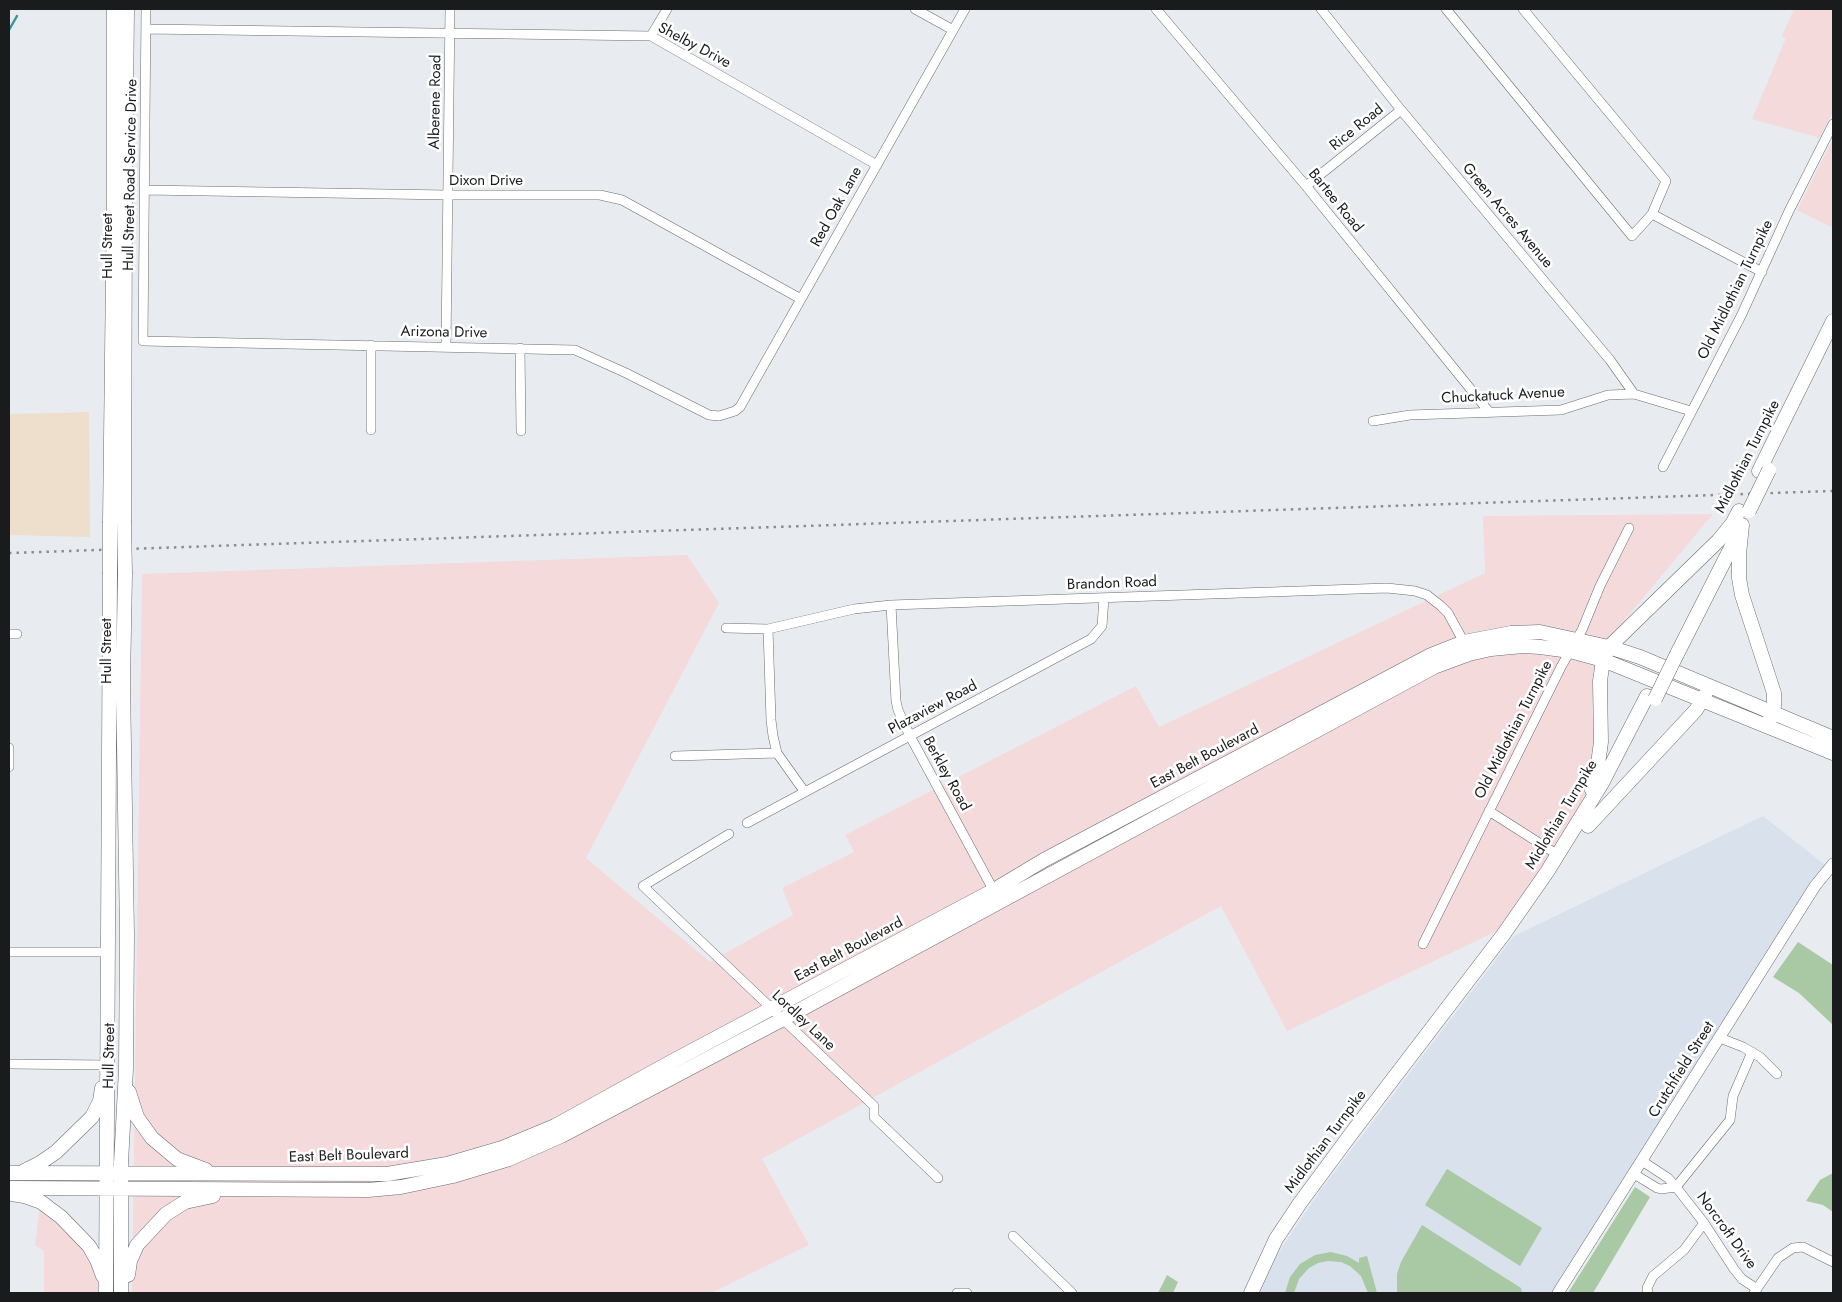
<!DOCTYPE html>
<style>
body{margin:0}
#map{position:relative;width:1842px;height:1302px;overflow:hidden;background:#e8ecf0;font-family:Jost,sans-serif}
canvas{display:block}
.frame{position:absolute;inset:0;border:10px solid #1a1b1c;pointer-events:none}
</style>
<div id="map">
<canvas width="1842" height="1302"></canvas>
<div class="frame"></div>
</div>
<script>
const ctx = document.querySelector('canvas').getContext('2d');
ctx.lineJoin = 'round';
function paint(path, color) { ctx.fillStyle = color; ctx.fill(path, 'evenodd'); }
const shape = rows => new Path2D(rows.map(r => 'M' + r).join(''));
function trace(path, color, width, dash) { ctx.strokeStyle = color; ctx.lineWidth = width; ctx.lineCap = dash ? 'butt' : 'round'; ctx.setLineDash(dash || []); ctx.stroke(path); }
function drawText(font, color, halo, rows, align = 'center') {
  ctx.font = font + ' Jost,sans-serif'; ctx.lineWidth = 5; ctx.setLineDash([]); ctx.textBaseline = 'middle'; ctx.strokeStyle = halo; ctx.fillStyle = color; for (const [text, x, y, turn = 0] of rows) {
    ctx.save(); ctx.translate(x, y); ctx.rotate((+turn || 0) * Math.PI / 180); ctx.textAlign = isNaN(turn) ? turn : align; if (halo) ctx.strokeText(text, 0, 0); ctx.fillText(text, 0, 0); ctx.restore();
  }
}
paint(shape([
 [1794,9,1833,9,1833,112,1820,138,1752,119,1786,38,1782,36],
 [1833,139,1833,228,1797,210],
 [1713,514,1613,634,1593,673,1597,683,1597,758,1587,800,1566,836,1499,930,1287,1031,1221,906,762,1159,809,1245,711,1293,132,1293,142,574,687,555,719,603,586,858,710,962,793,915,782,888,854,852,845,835,1136,686,1159,727,1485,573,1483,516],
 [40,1207,54,1216,88,1253,98,1275,98,1293,44,1293,44,1251,35,1245]
]), '#f5dadb');
paint(shape([
 [89,412,90,537,9,535,9,414]
]), '#eedfcc');
paint(shape([
 [1763,816,1829,868,1558,1293,1251,1293,1320,1191,1514,936]
]), '#d8e1ec');
paint(shape([
 [1798,942,1833,965,1833,1025,1799,993,1773,977],
 [1447,1169,1542,1228,1520,1266,1425,1205],
 [1833,1173,1833,1212,1823,1205,1806,1201,1820,1180],
 [1635,1187,1650,1197,1593,1293,1568,1293],
 [1422,1225,1521,1288,1522,1293,1397,1293,1397,1274,1401,1262],
 [1331,1252,1347,1256,1359,1263,1359,1258,1367,1256,1377,1293,1368,1293,1361,1276,1350,1266,1341,1262,1328,1261,1318,1263,1309,1268,1299,1279,1294,1293,1285,1293,1290,1277,1300,1264,1315,1255],
 [1167,1275,1178,1282,1173,1293,1158,1293]
]), '#a8c9a3');
trace(shape([
 [9,30,17,16]
]), '#3e9395', 2.5);
const street = shape([
 [146,9,143,341,575,350,626,373,709,415,719,416,735,411,740,407,965,9],
 [915,9,953,30],
 [1156,9,1306,186,1490,413],
 [1321,9,1401,110,1610,360,1634,394,1691,411],
 [1446,9,1632,236,1652,214,1666,181,1523,9],
 [146,29,651,36,877,165],
 [651,36,667,9],
 [1306,186,1401,110],
 [145,190,448,195,600,195,622,200,801,299],
 [1652,214,1762,272],
 [446,347,450,9],
 [520,348,521,431],
 [1373,421,1410,415,1561,410,1608,395,1634,394],
 [371,430,371,345],
 [1663,467,1741,316,1789,211,1833,124],
 [891,605,896,701,898,710,910,736,995,893],
 [726,628,768,629,854,609,891,605,1387,588,1415,591,1427,595,1441,606,1448,613,1466,646],
 [768,629,771,720,773,736,777,753,804,791],
 [9,634,17,634],
 [9,748,9,767],
 [675,756,777,753],
 [1489,811,1558,855],
 [747,823,1091,639,1102,626,1104,598],
 [729,834,643,886,874,1106,874,1117,938,1178],
 [1423,944,1561,667,1582,630,1600,586,1629,528],
 [9,952,108,952],
 [1720,1038,1743,1047,1760,1057,1777,1074],
 [1752,1052,1733,1096,1730,1120,1676,1187,1704,1223,1734,1269,1742,1279,1757,1289],
 [9,1064,108,1065],
 [1634,1174,1657,1188,1661,1189,1676,1187,1668,1178,1642,1161],
 [1013,1236,1072,1293],
 [957,1293,967,1293],
 [1648,1293,1647,1288,1653,1276,1684,1250,1704,1223],
 [1754,1293,1778,1258,1793,1248,1803,1247,1833,1262]
]);
const secondary = shape([
 [1558,1293,1815,886,1833,864]
]);
const primary = shape([
 [1759,471,1833,321],
 [110,521,114,191,114,9],
 [124,521,125,196,127,9],
 [1742,525,1739,554,1739,578,1742,595,1774,693,1774,706,1769,722],
 [1728,532,1739,511],
 [1677,654,1738,534],
 [1592,790,1597,771,1601,742,1600,681,1603,660,1609,647,1718,541,1732,524],
 [1588,826,1696,710,1705,695],
 [129,1092,137,1117,152,1138,177,1159,206,1170],
 [24,1171,40,1163,56,1152,92,1117,100,1101,102,1088],
 [9,1173,387,1174,447,1164,502,1148,555,1126,671,1062,994,890,1044,860,1431,655,1464,642,1511,633,1540,632,1609,647,1640,657,1833,738],
 [9,1188,368,1190,401,1187,453,1176,509,1159,561,1136,783,1019,1434,667,1469,654,1491,649,1523,646,1540,647,1570,651,1603,660,1833,753],
 [12,1194,24,1196,41,1202,61,1217,89,1246,97,1260,103,1276],
 [128,1275,130,1261,137,1245,166,1214,185,1202,213,1196],
 [106,1293,110,574],
 [121,1293,121,1163,126,1069,127,935,123,682,125,574],
 [1251,1293,1276,1239,1300,1203,1351,1134,1503,935,1547,872,1602,783,1647,696]
]);
trace(street, '#696c70', 10);
trace(secondary, '#696c70', 12);
trace(primary, '#696c70', 15);
trace(street, '#fff', 9);
trace(secondary, '#fff', 11);
trace(primary, '#fff', 14);
trace(shape([
 [9,553,1833,491]
]), '#8a8d90', 2.5, [2.5, 5]);
const primaryBridge = shape([
 [1749,511,1769,470],
 [110,521,110,574],
 [124,521,125,574],
 [1655,699,1677,654]
]);
trace(primaryBridge, '#696c70', 15, []);
trace(primaryBridge, '#fff', 14);
drawText('15px', '#1a1b1c', '#fff', [
 ["Shelby Drive",694,46,28],
 ["Alberene Road",436,102,-89],
 ["Rice Road",1357,128,-39],
 ["Hull Street Road Service Drive",131,175,-89],
 ["Dixon Drive",486,181],
 ["Bartee Road",1335,201,51],
 ["Red Oak Lane",837,207,-61],
 ["Green Acres Avenue",1507,216,50],
 ["Hull Street",108,246,-90],
 ["Old Midlothian Turnpike",1736,290,-64],
 ["Arizona Drive",444,333,1],
 ["Chuckatuck Avenue",1503,396,-3],
 ["Midlothian Turnpike",1748,457,-63],
 ["Brandon Road",1112,584,-2],
 ["Hull Street",107,651,-90],
 ["Plazaview Road",933,708,-28],
 ["Old Midlothian Turnpike",1514,730,-63],
 ["East Belt Boulevard",1205,757,-28],
 ["Berkley Road",946,774,61],
 ["Midlothian Turnpike",1562,815,-59],
 ["East Belt Boulevard",849,950,-28],
 ["Lordley Lane",803,1021,43],
 ["Hull Street",110,1056,-89],
 ["Crutchfield Street",1682,1070,-58],
 ["Midlothian Turnpike",1326,1142,-53],
 ["East Belt Boulevard",349,1156,-2],
 ["Norcroft Drive",1726,1231,54]
]);
</script>
